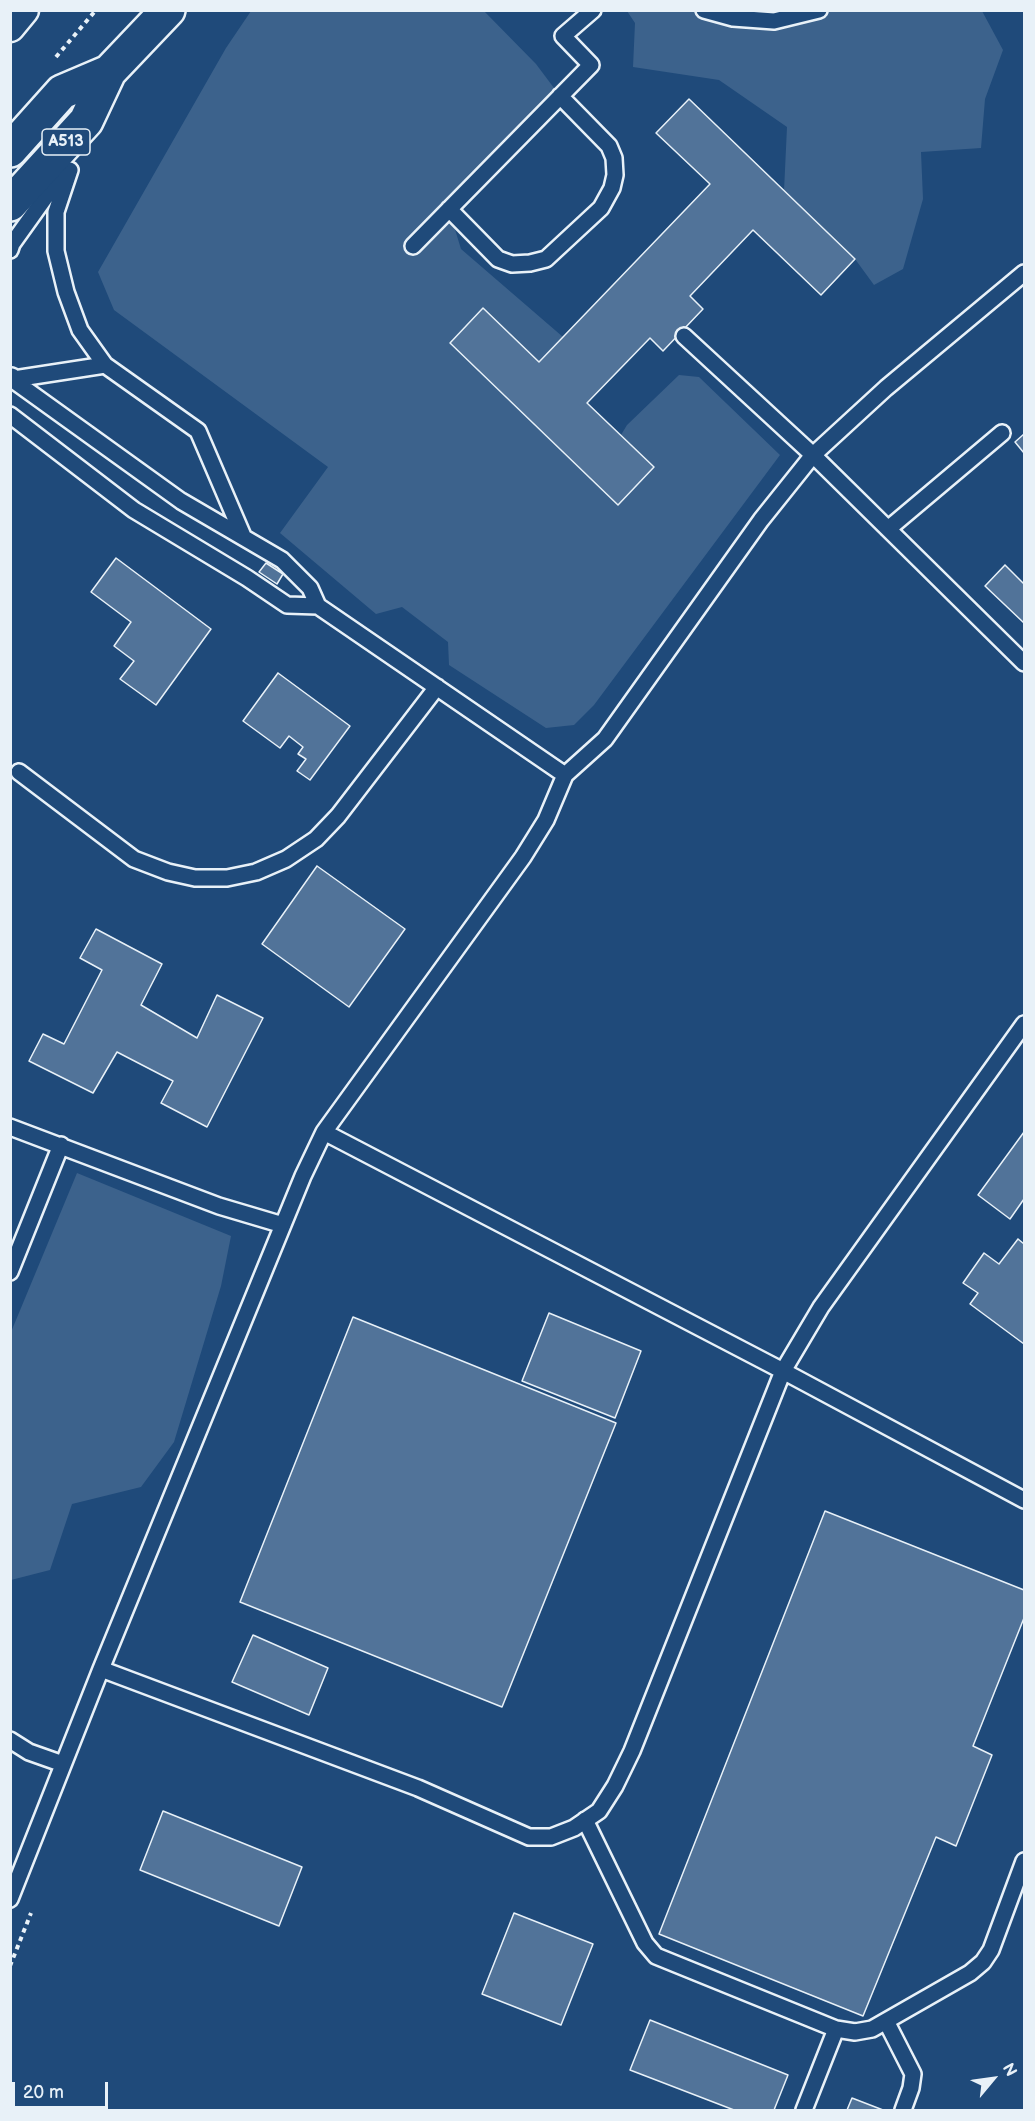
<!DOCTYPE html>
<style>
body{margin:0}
#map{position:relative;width:1035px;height:2121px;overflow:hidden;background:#1f4a7a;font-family:"Balsamiq Sans",sans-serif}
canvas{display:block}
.frame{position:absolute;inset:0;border:12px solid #e8f1f8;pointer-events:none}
.north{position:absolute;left:963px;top:2049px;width:60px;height:60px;-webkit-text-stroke:4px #1f4a7a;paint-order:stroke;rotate:61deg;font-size:16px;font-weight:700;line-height:24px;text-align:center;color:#e8f1f8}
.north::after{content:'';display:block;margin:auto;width:21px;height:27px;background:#e8f1f8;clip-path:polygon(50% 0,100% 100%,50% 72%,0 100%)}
.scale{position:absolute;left:12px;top:2082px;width:96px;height:27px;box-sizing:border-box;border:3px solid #e8f1f8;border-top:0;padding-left:8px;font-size:18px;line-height:21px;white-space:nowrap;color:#e8f1f8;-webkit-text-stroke:4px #1f4a7a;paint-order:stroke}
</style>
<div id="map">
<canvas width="1035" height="2121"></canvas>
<div class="frame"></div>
<div class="north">N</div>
<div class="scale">20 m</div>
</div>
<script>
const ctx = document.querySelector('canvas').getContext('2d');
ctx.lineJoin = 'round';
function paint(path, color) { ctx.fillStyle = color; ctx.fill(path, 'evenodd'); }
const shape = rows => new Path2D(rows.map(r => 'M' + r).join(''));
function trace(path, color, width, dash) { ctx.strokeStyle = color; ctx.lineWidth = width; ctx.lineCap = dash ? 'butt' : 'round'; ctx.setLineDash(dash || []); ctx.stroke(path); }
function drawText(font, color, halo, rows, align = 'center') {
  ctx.font = font + ' "Balsamiq Sans",sans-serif'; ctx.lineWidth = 4.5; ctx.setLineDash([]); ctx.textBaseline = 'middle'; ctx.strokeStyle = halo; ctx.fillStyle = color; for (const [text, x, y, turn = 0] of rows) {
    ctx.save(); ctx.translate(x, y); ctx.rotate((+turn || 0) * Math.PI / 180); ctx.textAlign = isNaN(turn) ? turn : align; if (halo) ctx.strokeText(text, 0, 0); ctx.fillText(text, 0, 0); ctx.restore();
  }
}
paint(shape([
 [251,11,484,11,536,64,560,96,449,210,461,249,563,337,539,362,483,309,450,344,617,504,653,467,621,435,627,425,679,375,699,377,780,455,594,705,574,725,546,728,449,665,448,642,402,607,376,614,280,533,328,467,114,310,98,272,226,48],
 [627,11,982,11,1003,50,985,99,981,148,921,152,923,199,903,269,874,285,855,259,784,191,787,127,719,80,633,67,635,23],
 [77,1173,231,1236,221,1286,174,1442,141,1487,72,1504,50,1570,11,1580,11,1332]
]), '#3c628c');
const building = shape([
 [689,99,855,259,821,295,753,230,690,296,703,309,663,351,650,338,587,403,654,467,618,505,450,343,483,308,539,362,710,184,656,133,689,99],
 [1024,434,1024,453,1015,442,1024,434],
 [116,558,211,629,156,705,120,679,134,661,114,646,131,622,91,592,116,558],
 [266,563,283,574,277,584,259,572,266,563],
 [1005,565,1024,584,1024,623,985,586,1005,565],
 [278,673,350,726,310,780,297,771,306,759,298,754,303,747,289,736,280,748,243,721,278,673],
 [317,866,405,929,349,1007,262,944,317,866],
 [96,929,162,964,141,1005,197,1038,217,995,263,1018,207,1127,161,1103,173,1081,117,1052,93,1093,29,1061,43,1034,64,1044,102,970,80,958,96,929],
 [1024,1132,1024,1199,1010,1219,978,1195,1024,1132],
 [1018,1239,1024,1244,1024,1344,970,1304,978,1293,963,1283,984,1253,999,1264,1018,1239],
 [549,1313,641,1351,615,1418,522,1381,549,1313],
 [353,1317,616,1423,502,1707,240,1602,353,1317],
 [825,1511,1024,1590,1024,1618,973,1746,992,1755,956,1846,936,1837,863,2016,659,1934,825,1511],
 [253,1635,328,1668,309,1715,232,1682,253,1635],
 [163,1811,302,1867,279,1926,140,1870,163,1811],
 [514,1913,593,1944,561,2025,482,1994,514,1913],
 [650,2020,788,2075,774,2110,734,2110,630,2070,650,2020],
 [852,2098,883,2110,847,2110,852,2098]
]);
paint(building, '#517399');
trace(building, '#e8f1f8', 1.5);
const service = shape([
 [704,10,733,18,774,21,819,10],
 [70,170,56,212,56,251,66,292,80,330,105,365,198,431,243,536],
 [449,209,498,259,512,264,530,263,546,259,601,208,612,188,615,175,614,158,609,146,560,96],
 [413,246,591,65,563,36,593,10],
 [10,250,12,244,47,195,65,176],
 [684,336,813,455,1024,663],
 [12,376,14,379,105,365],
 [10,378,181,501,282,560,310,588,318,606],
 [10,415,134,510,247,578,287,605,318,606,565,775,546,820,523,857,324,1132,783,1371,1024,1500],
 [888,529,1002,433],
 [19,772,134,859,168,872,195,878,227,878,256,872,286,859,316,839,338,816,437,687],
 [565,775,605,739,761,520,813,455,886,388,1024,273],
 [10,1127,219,1206,283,1225],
 [10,1272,61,1145],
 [101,1669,418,1788,529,1837,551,1837,574,1828,599,1811,615,1786,632,1751,783,1371,821,1307,1024,1024],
 [10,1740,29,1752,63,1764],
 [585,1820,645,1943,656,1956,836,2029,855,2032,872,2029,970,1973,983,1962,991,1950,1024,1861],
 [10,1899,101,1669,303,1176,324,1132],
 [886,2021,913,2074,911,2088,903,2110],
 [804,2110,836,2029]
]);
const minor = shape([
 [10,27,24,10]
]);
const trunk = shape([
 [10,150,62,92,109,72],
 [10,204,86,121,109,72,168,10]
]);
trace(service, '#e8f1f8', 20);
trace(minor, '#e8f1f8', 33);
trace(trunk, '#e8f1f8', 38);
trace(shape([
 [56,57,96,10],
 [10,1966,31,1913]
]), '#e8f1f8', 4, [4.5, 4.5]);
trace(service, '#1f4a7a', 15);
trace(minor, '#1f4a7a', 28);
trace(trunk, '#1f4a7a', 33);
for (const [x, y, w] of [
 [66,142,48]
]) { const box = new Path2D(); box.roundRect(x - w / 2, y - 13, w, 26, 4.5); ctx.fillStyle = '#1f4a7a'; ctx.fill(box); trace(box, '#e8f1f8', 1.5); }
drawText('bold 16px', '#e8f1f8', null, [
 ["A513",66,142]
]);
</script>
